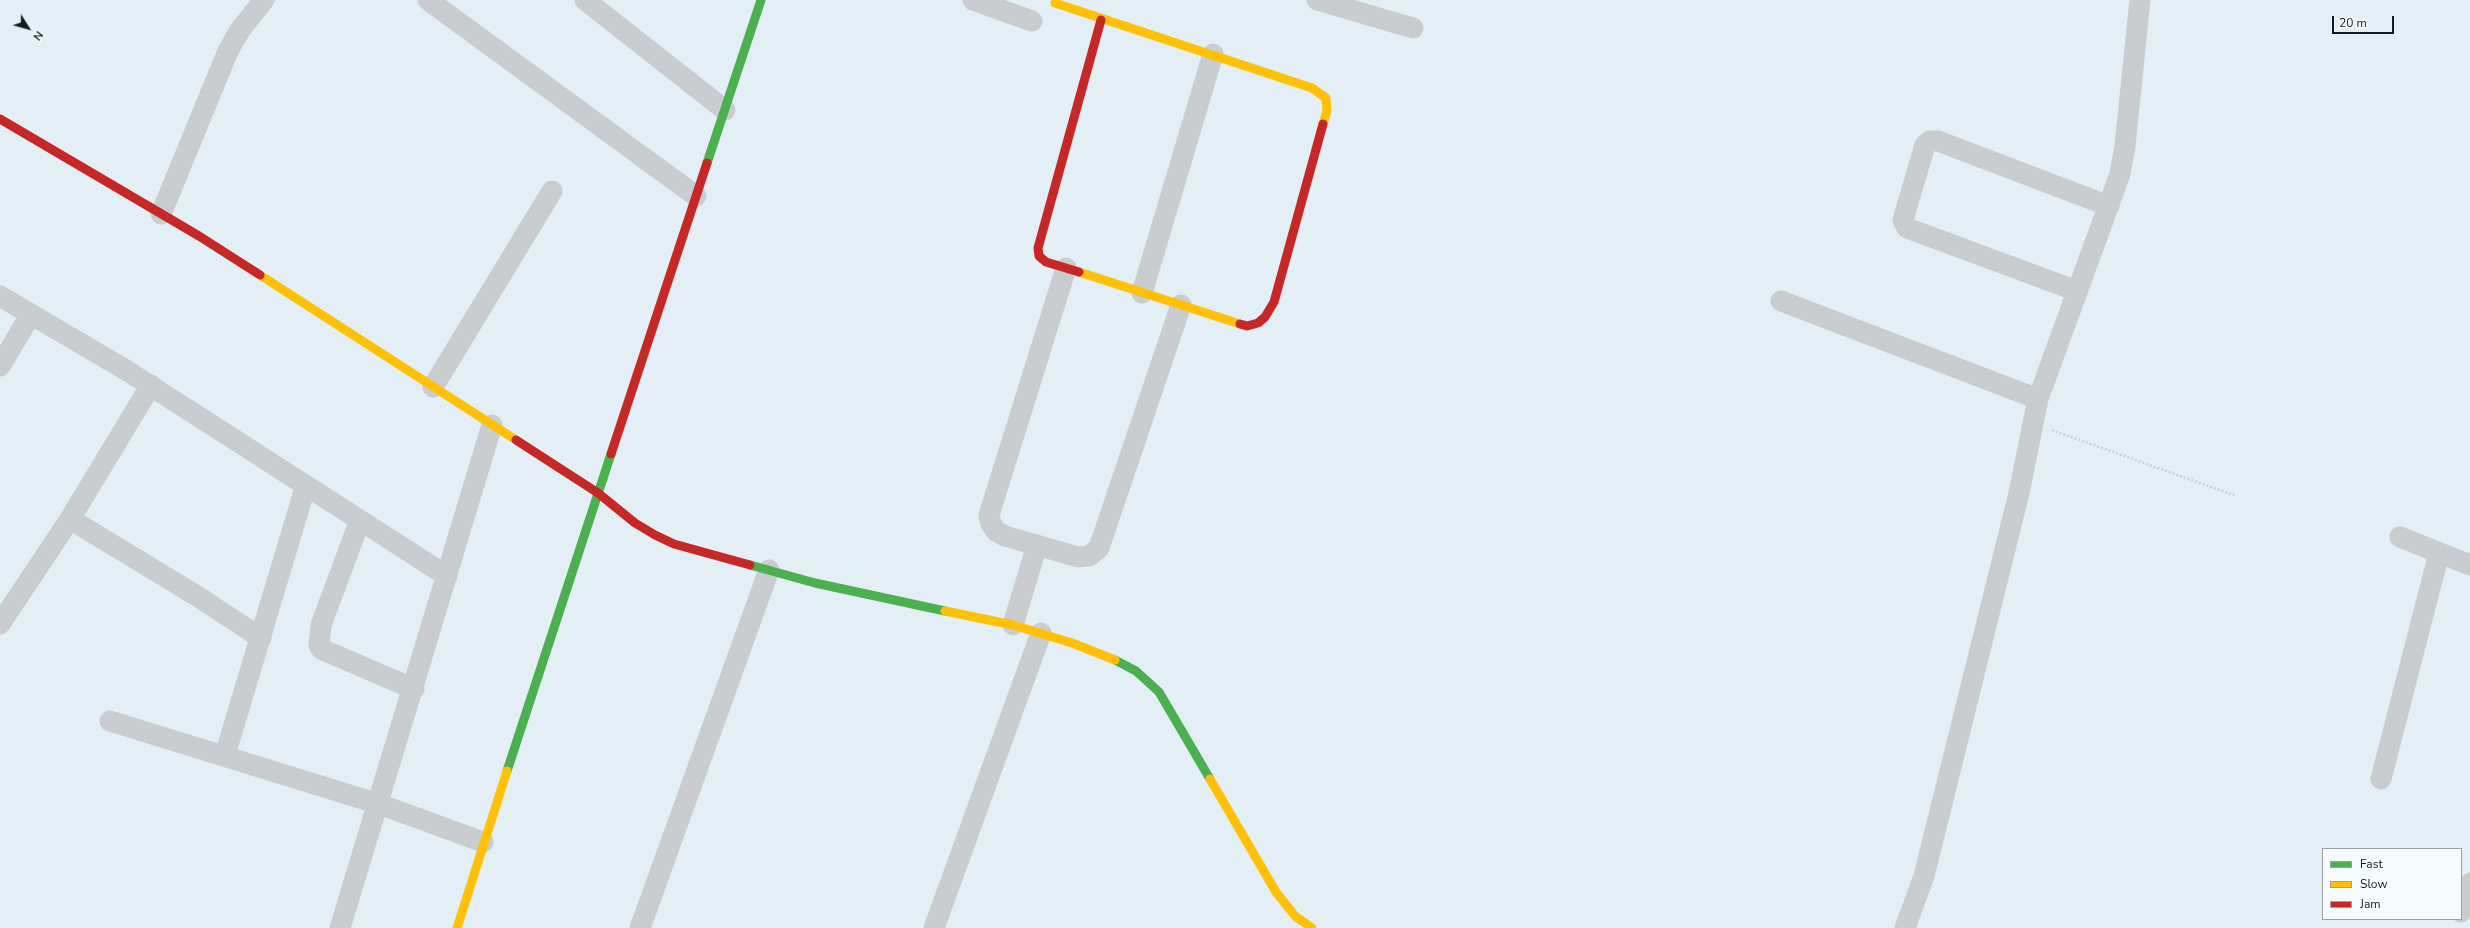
<!DOCTYPE html>
<style>
body{margin:0}
#map{position:relative;width:2470px;height:928px;overflow:hidden;background:#e3eef5;font-family:"Nunito Sans",sans-serif}
canvas{display:block}
.legend{position:absolute;left:2322px;top:848px;width:140px;height:72px;box-sizing:border-box;background:#f6fbfd;border:1px solid #9ba1a4;margin:0;padding:5px 7px;list-style:none;font-size:12px;color:#131b1f}
.legend li{display:flex;align-items:center;gap:8px;height:20px}
.legend b{width:20px;border:1px solid #9ba1a4}
.north{position:absolute;left:8px;top:8px;width:40px;height:40px;-webkit-text-stroke:3px #f6fbfd;paint-order:stroke;rotate:127deg;font-size:11px;font-weight:700;line-height:16px;text-align:center;color:#131b1f}
.north::after{content:'';display:block;margin:auto;width:14px;height:18px;background:#131b1f;clip-path:polygon(50% 0,100% 100%,50% 72%,0 100%)}
.scale{position:absolute;left:2332px;top:16px;width:62px;height:18px;box-sizing:border-box;border:2px solid #131b1f;border-top:0;padding-left:5px;font-size:12px;line-height:14px;white-space:nowrap;color:#131b1f;-webkit-text-stroke:3px #f6fbfd;paint-order:stroke}
</style>
<div id="map">
<canvas width="2470" height="928"></canvas>
<ul class="legend">
<li><b style="height:5px;background:#4caf50"></b>Fast</li>
<li><b style="height:5px;background:#ffc107"></b>Slow</li>
<li><b style="height:5px;background:#c62828"></b>Jam</li>
</ul>
<div class="north">N</div>
<div class="scale">20 m</div>
</div>
<script>
const ctx = document.querySelector('canvas').getContext('2d');
ctx.lineJoin = 'round';
const shape = rows => new Path2D(rows.map(r => 'M' + r).join(''));
function trace(path, color, width, dash) { ctx.strokeStyle = color; ctx.lineWidth = width; ctx.lineCap = dash ? 'butt' : 'round'; ctx.setLineDash(dash || []); ctx.stroke(path); }
trace(shape([
 [2052,430,2236,496]
]), '#cbcfd2', 2.5, [2, 2]);
trace(shape([
 [428,0,696,196],
 [585,0,725,110],
 [973,0,1032,21],
 [1317,0,1413,28],
 [161,214,228,51,240,30,264,0],
 [1066,268,989,515,991,524,996,531,1005,536,1078,557,1089,556,1099,548,1181,305],
 [2077,291,1907,228,1903,220,1925,145,1930,141,1938,141,2109,206],
 [1142,293,1213,54],
 [0,296,126,370,447,576],
 [1781,301,2038,399],
 [0,366,31,314],
 [433,387,552,191],
 [70,519,197,596,261,638],
 [360,520,321,625,319,644,321,649,414,689],
 [2400,537,2470,565],
 [0,624,70,519,151,385],
 [1013,625,1037,545],
 [110,721,379,804,483,842],
 [225,755,306,485],
 [2381,779,2439,553],
 [2461,912,2470,883],
 [340,928,492,425],
 [640,928,769,570],
 [934,928,1041,633],
 [1905,928,1924,876,2019,493,2038,399,2120,174,2125,146,2140,0]
]), '#cacdcf', 21);
trace(shape([
 [707,163,761,0],
 [750,565,815,583,945,611],
 [1115,660,1136,671,1159,692,1210,779],
 [507,771,611,454]
]), '#4caf50', 9);
trace(shape([
 [1055,3,1312,88,1326,98,1327,111,1323,124],
 [1079,272,1240,324],
 [260,275,516,440],
 [945,611,1013,625,1072,643,1115,660],
 [1210,779,1276,892,1295,916,1312,928],
 [457,928,507,771]
]), '#ffc107', 9);
trace(shape([
 [0,119,199,236,260,275],
 [1079,272,1046,262,1039,256,1038,248,1101,20],
 [1240,324,1247,326,1258,323,1265,317,1274,302,1323,124],
 [516,440,598,493,635,523,655,535,674,544,750,565],
 [611,454,707,163]
]), '#c62828', 9);
</script>
